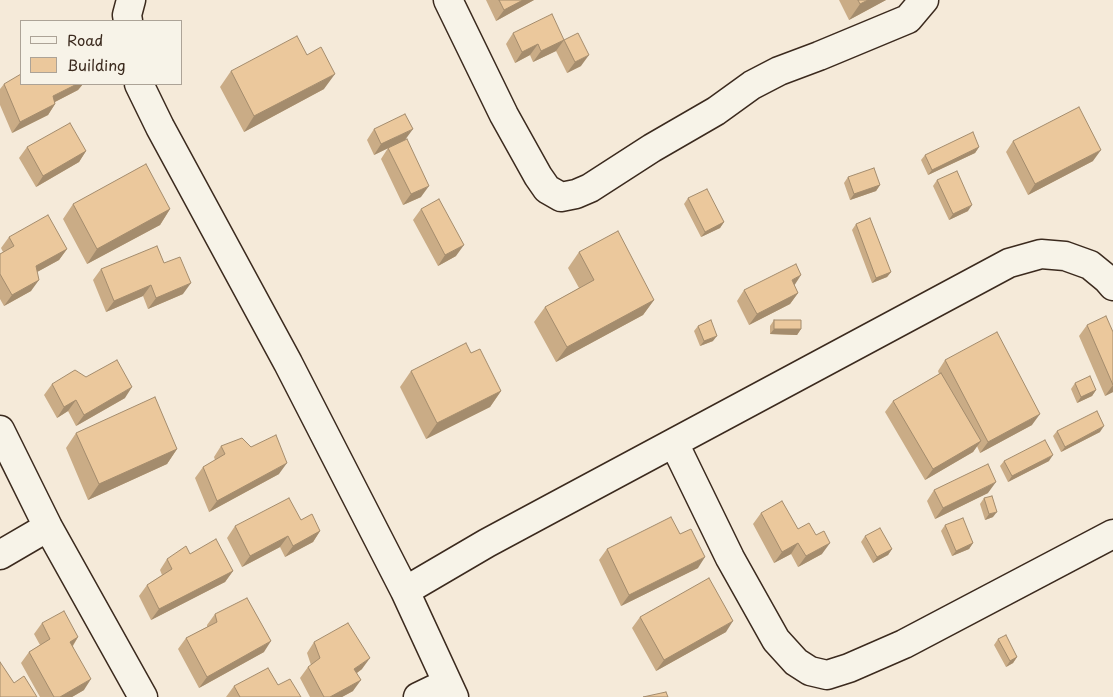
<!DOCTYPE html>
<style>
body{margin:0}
#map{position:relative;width:1113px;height:697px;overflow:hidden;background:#f5ead9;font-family:"Playpen Sans",sans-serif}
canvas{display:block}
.legend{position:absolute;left:20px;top:20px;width:162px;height:65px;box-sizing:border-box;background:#f7f3e8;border:1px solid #aca397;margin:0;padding:6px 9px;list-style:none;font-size:15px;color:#3b2a1e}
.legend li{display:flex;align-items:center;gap:10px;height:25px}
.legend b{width:25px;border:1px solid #aca397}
</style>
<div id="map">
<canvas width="1113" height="697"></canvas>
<ul class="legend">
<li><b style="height:6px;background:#f7f3e8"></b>Road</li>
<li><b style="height:14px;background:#ebc89c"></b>Building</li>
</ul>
</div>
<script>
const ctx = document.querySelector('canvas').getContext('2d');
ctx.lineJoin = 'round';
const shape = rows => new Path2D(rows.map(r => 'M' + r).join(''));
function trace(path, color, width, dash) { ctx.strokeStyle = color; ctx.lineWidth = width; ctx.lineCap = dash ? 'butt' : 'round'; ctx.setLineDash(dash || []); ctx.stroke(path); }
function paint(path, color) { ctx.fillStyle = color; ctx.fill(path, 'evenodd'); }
const minor = shape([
 [448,0,504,115,538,176,547,189,561,197,576,194,590,188,652,148,716,111,752,85,779,71,819,56,908,19,924,0],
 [128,21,127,15,131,0],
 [139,84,160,127,288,363,405,591,454,697],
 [0,430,48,527,143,697],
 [674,443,730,558,776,640,796,662,810,671,827,675,849,668,904,644,1113,534],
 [0,555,48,527],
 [405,591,487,543,554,507,1009,263,1041,254,1065,256,1090,265,1107,279,1113,286],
 [418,697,447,683]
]);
trace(minor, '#3b2a1e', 31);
trace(minor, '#f7f3e8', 28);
paint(shape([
 [486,0,534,0,496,21],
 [839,0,886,0,849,20],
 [513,33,564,40,581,66,567,73,556,51,533,62,530,55,515,63,506,44],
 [231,71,324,89,244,132,220,87],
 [4,84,83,84,78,90,55,102,55,104,48,115,12,133,0,105,0,89],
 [374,129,405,140,421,197,403,205,381,159,388,148,374,155,367,140],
 [1013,141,1093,161,1028,195,1006,152],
 [27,147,86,151,79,162,36,187,19,158],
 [979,147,975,153,928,175,921,160,925,155],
 [848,177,880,185,876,191,850,200,844,183],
 [937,180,968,211,949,220,933,186],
 [688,198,724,222,720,228,701,237,684,204],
 [73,204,170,209,160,225,87,264,63,219],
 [421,209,456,256,438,266,413,220],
 [856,224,891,272,887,277,872,283,852,230],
 [9,237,67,249,59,260,37,272,31,291,4,306,0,299,0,254,3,252,1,248],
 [579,252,654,300,643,315,556,362,534,322,545,307,579,288,568,268],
 [164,263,183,294,148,309,143,296,106,312,93,280,101,269],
 [794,285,798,293,790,304,749,325,737,301,744,290],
 [774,320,801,329,797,335,770,334,770,326],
 [1087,325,1113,332,1113,392,1105,396,1079,336],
 [698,326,713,341,700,346,694,331],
 [471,353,501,391,490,407,426,439,400,387,411,371],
 [945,360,1032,425,980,453,977,446,973,452,925,480,885,412,893,401,939,374,938,371],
 [86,377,125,398,76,426,68,411,57,418,44,395,52,384],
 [1075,383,1096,390,1092,396,1077,403,1071,389],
 [1057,431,1100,432,1061,452,1053,436],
 [76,433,177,449,167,464,88,500,66,448],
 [221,446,251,447,279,474,209,512,195,478,203,467,215,460,214,457],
 [1004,461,1049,461,1008,482,1000,466],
 [934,490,988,493,935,519,927,501],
 [984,498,993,517,985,520,980,504],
 [761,513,798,529,822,554,798,567,791,554,774,563,753,524],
 [301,520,320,531,313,542,285,557,280,547,242,567,227,538,235,526],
 [945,525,973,543,969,549,952,556,941,531],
 [680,534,698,568,621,606,599,560,607,549],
 [865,536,892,549,888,555,873,563,861,542],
 [190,554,233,571,225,582,151,620,139,596,147,585,162,575,160,570,167,559],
 [215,614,264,652,199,688,178,649,186,638,207,627,207,625],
 [640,617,726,632,656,671,632,628],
 [42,623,78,637,73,646,84,690,72,697,40,697,21,663,29,652,40,645,34,634],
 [998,639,1017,657,1013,663,1006,667,994,645],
 [314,642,362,669,357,673,353,691,342,697,310,697,300,678,308,667,311,665,307,653],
 [278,685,301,697,226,697,234,686]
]), '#caac86');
paint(shape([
 [523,0,534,0,496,21,504,10],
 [868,0,886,0,849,20,860,4],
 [564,40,556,51,533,62,541,51],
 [538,44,530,55,515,63,522,52],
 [589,55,581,66,567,73,575,62],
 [335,74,324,89,244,132,254,116],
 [77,84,83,84,78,90,45,107,53,96],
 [55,104,48,115,12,133,20,122],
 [413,129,405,140,374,155,381,144],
 [979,147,975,153,928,175,932,170],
 [1101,150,1093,161,1028,195,1035,184],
 [86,151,79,162,36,187,43,176],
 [880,185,876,191,850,200,854,194],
 [429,186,421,197,403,205,411,194],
 [972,205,968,211,949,220,953,214],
 [170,209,160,225,87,264,97,249],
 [724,222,720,228,701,237,705,232],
 [464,245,456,256,438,266,445,255],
 [67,249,59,260,28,277,36,266],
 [891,272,887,277,872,283,876,278],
 [801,275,794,286,792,280],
 [39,280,31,291,4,306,12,295],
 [191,283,183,294,148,309,156,298],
 [151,285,143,296,106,312,114,301],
 [798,293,790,304,749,325,757,314],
 [654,300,643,315,556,362,567,347],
 [774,329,801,329,797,335,770,334],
 [717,336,713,341,700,346,704,341],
 [1113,385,1113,392,1105,396],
 [132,387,125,398,76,426,84,415],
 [1096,390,1092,396,1077,403,1081,397],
 [501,391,490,407,426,439,437,423],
 [76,400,68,411,57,418,64,407],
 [1040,414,1032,425,980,453,988,442],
 [1104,426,1100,432,1061,452,1065,447],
 [981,441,973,452,925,480,933,469],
 [177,449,167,464,88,500,99,484],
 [1053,455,1049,461,1008,482,1012,476],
 [287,463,279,474,209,512,217,501],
 [996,482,988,493,935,519,943,508],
 [997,512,993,517,985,520,989,514],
 [320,531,313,542,285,557,293,546],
 [288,536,280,547,242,567,250,556],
 [798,543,791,554,774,563,782,552],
 [830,543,822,554,798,567,806,556],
 [973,543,969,549,952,556,956,551],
 [892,549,888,555,873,563,877,557],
 [705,557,698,568,621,606,629,595],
 [233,571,225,582,151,620,159,609],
 [733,621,726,632,656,671,664,660],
 [78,637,71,648,70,642],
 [271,641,264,652,199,688,207,677],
 [1017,657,1013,663,1006,667,1010,661],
 [370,658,362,669,347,680,354,669],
 [91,679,84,690,72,697,60,697],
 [361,680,353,691,342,697,330,697]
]), '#a48c6d');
const building = shape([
 [499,0,523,0,504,10,499,0],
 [858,0,868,0,860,4,858,0],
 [552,14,564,40,578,33,589,55,575,62,564,40,541,51,538,44,522,52,513,33,552,14],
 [297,36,307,55,321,47,335,74,254,116,231,71,297,36],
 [21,74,21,84,77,84,53,96,55,104,20,122,4,84,21,74],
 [1079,107,1101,150,1035,184,1013,141,1079,107],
 [405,114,413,129,381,144,374,129,405,114],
 [70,123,86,151,43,176,27,147,70,123],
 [973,132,979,147,932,170,925,155,973,132],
 [407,139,429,186,411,194,388,148,407,139],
 [146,164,170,209,97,249,73,204,146,164],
 [874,168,880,185,854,194,848,177,874,168],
 [957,171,972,205,953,214,937,180,957,171],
 [707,189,724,222,705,232,688,198,707,189],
 [439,199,464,245,445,255,421,209,439,199],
 [48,215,67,249,36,266,39,280,12,295,0,274,0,254,14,246,9,237,48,215],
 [870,218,891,272,876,278,856,224,870,218],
 [618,231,654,300,567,347,545,307,594,280,579,252,618,231],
 [157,246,164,263,180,257,191,283,156,298,151,285,114,301,101,269,157,246],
 [796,264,801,275,792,280,798,293,757,314,744,290,796,264],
 [1106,316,1113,332,1113,385,1087,325,1106,316],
 [711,320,717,336,704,341,698,326,711,320],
 [774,320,801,320,801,329,774,329,774,320],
 [997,332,1040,414,988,442,945,360,997,332],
 [466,343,471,353,480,349,501,391,437,423,411,371,466,343],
 [117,360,132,387,84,415,76,400,64,407,52,384,75,370,86,377,117,360],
 [941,373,981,441,933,469,893,401,941,373],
 [1090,376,1096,390,1081,397,1075,383,1090,376],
 [155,397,177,449,99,484,76,433,155,397],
 [1097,411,1104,426,1065,447,1057,431,1097,411],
 [276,435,287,463,217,501,203,467,225,454,221,446,242,438,251,447,276,435],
 [1045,440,1053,455,1012,476,1004,461,1045,440],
 [988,464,996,482,943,508,934,490,988,464],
 [992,496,997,512,989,514,984,498,992,496],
 [289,498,301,520,312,514,320,531,293,546,288,536,250,556,235,526,289,498],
 [782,501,798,529,809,523,816,535,824,531,830,543,806,556,798,543,782,552,761,513,782,501],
 [671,517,680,534,691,529,705,557,629,595,607,549,671,517],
 [963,518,973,543,956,551,945,525,963,518],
 [880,528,892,549,877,557,865,536,880,528],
 [216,539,233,571,159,609,147,585,172,569,167,559,186,546,190,554,216,539],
 [709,578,733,621,664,660,640,617,709,578],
 [247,598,271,641,207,677,186,638,217,622,215,614,247,598],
 [64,611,78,637,70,642,91,679,60,697,54,697,29,652,50,639,42,623,64,611],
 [348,623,370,658,354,669,361,680,330,697,324,697,308,667,320,658,314,642,348,623],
 [1006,635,1017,657,1010,661,998,639,1006,635],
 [0,662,14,683,24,676,37,697,0,697,0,662],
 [268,668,278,685,290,679,301,697,240,697,234,686,268,668],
 [666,692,668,697,643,697,666,692]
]);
paint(building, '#ebc89c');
trace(building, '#a48c6d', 1);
</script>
